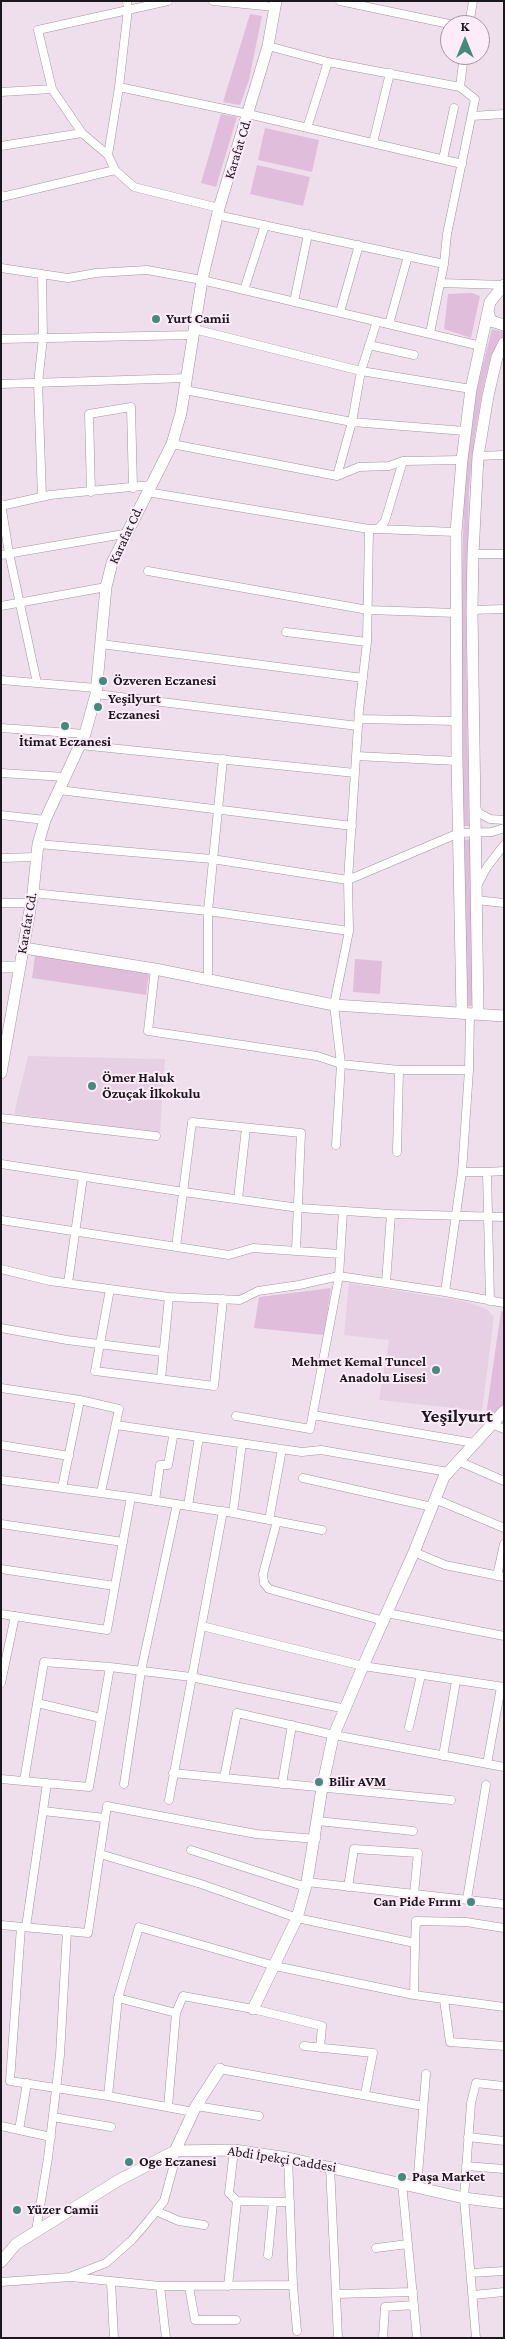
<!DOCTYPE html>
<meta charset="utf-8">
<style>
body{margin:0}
#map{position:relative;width:505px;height:2339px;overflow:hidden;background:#efdfec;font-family:"Crimson Pro",serif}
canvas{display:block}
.frame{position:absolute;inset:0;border:2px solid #1c171c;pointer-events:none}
.north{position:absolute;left:440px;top:15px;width:50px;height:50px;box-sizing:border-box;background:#fcecfa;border:1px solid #a297a1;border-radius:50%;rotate:0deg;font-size:14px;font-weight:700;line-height:20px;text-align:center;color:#1c171c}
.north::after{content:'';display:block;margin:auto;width:18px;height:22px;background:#468a7e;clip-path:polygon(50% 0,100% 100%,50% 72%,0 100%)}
</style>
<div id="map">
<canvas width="505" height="2339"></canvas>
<div class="frame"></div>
<div class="north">K</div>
</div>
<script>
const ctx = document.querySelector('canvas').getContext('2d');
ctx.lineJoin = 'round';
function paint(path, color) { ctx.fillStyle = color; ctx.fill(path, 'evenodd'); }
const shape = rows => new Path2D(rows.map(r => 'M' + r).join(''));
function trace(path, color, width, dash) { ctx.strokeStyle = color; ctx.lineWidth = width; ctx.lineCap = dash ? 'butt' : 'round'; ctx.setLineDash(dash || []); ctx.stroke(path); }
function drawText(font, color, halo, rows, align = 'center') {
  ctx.font = font + ' "Crimson Pro",serif'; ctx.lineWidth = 4; ctx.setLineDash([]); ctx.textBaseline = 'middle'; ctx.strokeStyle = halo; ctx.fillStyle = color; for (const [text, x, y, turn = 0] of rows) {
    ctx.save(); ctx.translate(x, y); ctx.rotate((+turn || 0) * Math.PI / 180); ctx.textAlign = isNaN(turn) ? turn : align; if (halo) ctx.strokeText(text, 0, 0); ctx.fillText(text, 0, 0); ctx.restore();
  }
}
paint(shape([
 [28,1056,165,1059,160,1133,14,1114],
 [349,1283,463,1301,487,1309,494,1317,482,1411,379,1400,389,1340,344,1335]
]), '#e7d0e3');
paint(shape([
 [250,14,262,16,249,80,240,105,223,102],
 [221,114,237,117,216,187,201,183],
 [265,128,319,140,312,172,258,160],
 [257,165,310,177,303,206,250,194],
 [472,293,480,296,471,338,444,329,448,294],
 [492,329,504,332,504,335,491,356,483,389,475,434,469,489,466,625,469,826,463,826,461,625,464,489,477,388],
 [470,839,474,1006,467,1006,464,840],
 [35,955,149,974,146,995,32,978],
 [355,959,382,961,380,994,353,992],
 [331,1288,324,1335,254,1328,259,1297],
 [501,1311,504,1312,504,1403,497,1412,486,1415]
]), '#e0bedb');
const street = shape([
 [168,1,38,30,52,89,82,133,108,155,115,170,134,187,219,208],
 [213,1,275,7],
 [340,1,454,25],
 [469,25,473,1],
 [268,46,328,62,460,87,475,99,447,234,444,264,430,333],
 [119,87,248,114,462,164],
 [460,87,464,55],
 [1,92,52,89],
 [472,116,504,114],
 [307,128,328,62],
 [373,143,390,73],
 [1,146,82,133],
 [108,155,119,87,128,9,127,1],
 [443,159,454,108],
 [1,195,2,197,115,170],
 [217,215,444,264],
 [1,268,68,278,96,273,147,270,202,280,481,346],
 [42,274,43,338,38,383,42,497],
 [441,283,504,285],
 [244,290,265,225],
 [294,302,308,234],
 [340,312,359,245],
 [389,324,408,256],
 [194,329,361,371,471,389],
 [1,339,193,335],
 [369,345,414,355],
 [1,384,187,378],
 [185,390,352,422,465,431],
 [172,444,337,476,359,467,389,466,403,461,462,460],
 [478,456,504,455],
 [337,476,352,422,361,371,377,321],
 [91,492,89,414,131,407,133,488],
 [147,492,369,529,378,529,385,521,403,461],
 [1,504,9,553,37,683],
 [1,506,50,495,151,485],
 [378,529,456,532],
 [473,554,504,554],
 [1,555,124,534],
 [148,571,368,610,456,613],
 [1,606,106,587],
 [472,610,504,609],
 [286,632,367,642],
 [101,644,363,678],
 [1,680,96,688],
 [96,694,358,726],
 [359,719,457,721],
 [1,728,85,734],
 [80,745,355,773],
 [356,756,457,761],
 [1,773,65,777],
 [59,790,352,826],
 [475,807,479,813,490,819,504,820],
 [1,815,45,820],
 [38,844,212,859,348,880,459,833,492,832,504,828],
 [1,858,36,857],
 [477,886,487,867,504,845],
 [33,893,208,911,349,931],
 [476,900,504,903],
 [1,903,31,903],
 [155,969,148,1031,317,1056,341,1064,399,1070,469,1070],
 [208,979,208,911,223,759],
 [1,1118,156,1136],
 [336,1145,341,1064,334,1005,349,931,348,880,359,710,367,642,369,529],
 [397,1152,399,1070],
 [1,1164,184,1192,299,1208,391,1214,504,1217],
 [462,1172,487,1172],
 [238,1199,246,1128],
 [1,1220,229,1255,253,1248,340,1254],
 [176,1247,192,1122,301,1133,296,1250],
 [1,1269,50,1281,169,1297,240,1300,258,1291,299,1285,339,1276,445,1292,504,1303],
 [68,1283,83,1177],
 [386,1283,391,1214],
 [110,1289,95,1371,214,1386,223,1299],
 [445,1292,462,1172,469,1070,470,1014],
 [490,1301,487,1172,504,1171],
 [1,1328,67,1340,162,1352],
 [161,1379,169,1297],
 [1,1388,80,1400,119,1409,101,1492],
 [313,1415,474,1443],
 [236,1416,310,1429,339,1276,343,1211],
 [492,1424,504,1429],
 [116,1425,302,1452,321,1450,448,1472],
 [1,1445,69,1456],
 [458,1461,504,1481],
 [303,1478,432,1507],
 [1,1480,131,1497,233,1513,322,1530],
 [62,1488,80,1400],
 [435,1499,504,1528],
 [155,1501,160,1465,168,1465,173,1437],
 [188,1506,199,1437],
 [233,1513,242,1443],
 [269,1520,282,1449],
 [277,1521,263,1574,264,1583,269,1589,384,1621],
 [1,1524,123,1542],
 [414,1552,445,1565,504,1577],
 [1,1569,115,1586],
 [497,1576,504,1544],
 [387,1613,504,1636],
 [1,1614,107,1630,131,1497],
 [202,1626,363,1666,504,1687],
 [1,1683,15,1616],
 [37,1703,101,1718],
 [409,1727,421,1675],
 [443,1756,456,1681],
 [487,1764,501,1687],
 [173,1773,451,1800],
 [224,1778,237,1713,334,1735,504,1767],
 [1,1779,89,1787,110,1667],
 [24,1781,44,1662,110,1667,191,1677,346,1709],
 [124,1784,141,1671,177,1504],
 [282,1784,292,1725],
 [169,1800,223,1511],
 [43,1811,105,1818],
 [318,1821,413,1831],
 [191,1850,306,1887],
 [100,1854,201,1884,297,1918,415,1943,414,1995],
 [307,1882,504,1904],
 [348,1887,354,1849,418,1853,414,1894],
 [467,1899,486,1785],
 [1,1925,88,1933,107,1806,256,1834,316,1839],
 [21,1927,10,2081,108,2096,193,2112],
 [26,1927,47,1783],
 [415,1943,416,1921,466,1922,504,1928],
 [118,1998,176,2013],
 [444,2000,450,2042,504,2046],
 [304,2046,373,2053,365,2094],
 [220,2069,423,2106],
 [108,2096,118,1998,139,1927,275,1966,414,1995,504,2007],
 [196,2106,259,2116],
 [168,2107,176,2013,183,1996,253,2009,322,2026,320,2048],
 [53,2117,111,2127],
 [1,2126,51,2137],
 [19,2130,27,2083],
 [468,2137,504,2141],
 [288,2158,293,2285,297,2331],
 [330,2166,338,2338],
 [466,2166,504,2169],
 [402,2183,417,2338],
 [417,2187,426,2074],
 [237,2201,290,2202],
 [156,2211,179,2221,204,2225],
 [36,2231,48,2158,60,2055,67,1931],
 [376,2248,408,2244],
 [268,2255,273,2202],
 [471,2273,504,2271],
 [72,2276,106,2263,132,2240,149,2220,164,2201,173,2168,175,2151],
 [1,2282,71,2277,160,2286,293,2285],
 [111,2282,114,2338],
 [160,2286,166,2338],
 [228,2286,237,2201,229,2193,234,2150],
 [189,2287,195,2320,236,2320],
 [336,2294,413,2292],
 [473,2295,504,2292],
 [383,2338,385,2307,414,2305],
 [476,2338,464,2198,471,2103,476,2083,504,2086]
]);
const secondary = shape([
 [488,312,491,321,504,325],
 [24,948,155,969,334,1005,504,1016],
 [1,967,19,967],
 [462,1013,457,761,456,532,462,460,471,389,490,302,504,285],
 [478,1014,472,610,473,554,478,456,488,396,497,357,504,343],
 [1,1073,33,893,38,844,45,820,85,734,96,694,106,587,112,563,172,444,181,413,202,280,219,208,268,46,276,1],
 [253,2009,297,1918,307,1882,322,1788,333,1737,363,1666,414,1552,444,1477,504,1411],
 [175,2151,196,2106,220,2069],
 [1,2262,16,2244,119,2180,175,2151,234,2150,288,2158,464,2198,504,2203]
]);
trace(street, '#a394a1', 9);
trace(secondary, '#a394a1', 12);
trace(street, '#fff', 8);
trace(secondary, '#fff', 11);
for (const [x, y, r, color] of [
 [156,319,5,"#468a7e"],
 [103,681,5,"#468a7e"],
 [98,707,5,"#468a7e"],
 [65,726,5,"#468a7e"],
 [92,1086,5,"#468a7e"],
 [436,1370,5,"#468a7e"],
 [319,1782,5,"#468a7e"],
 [471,1902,5,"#468a7e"],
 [129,2162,5,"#468a7e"],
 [402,2177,5,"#468a7e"],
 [17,2210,5,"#468a7e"]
]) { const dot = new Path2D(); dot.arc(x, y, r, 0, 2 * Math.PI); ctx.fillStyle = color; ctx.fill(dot); trace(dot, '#fcecfa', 2); }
drawText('14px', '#1c171c', '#fcecfa', [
 ["Karafat Cd.",238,149,-73],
 ["Karafat Cd.",126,535,-65],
 ["Karafat Cd.",27,923,-80],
 ["Abdi İpekçi Caddesi",282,2159,9]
]);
drawText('bold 14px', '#1c171c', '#fcecfa', [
 ["Yurt Camii",166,319],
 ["Özveren Eczanesi",113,681],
 ["Yeşilyurt",108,699],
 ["Eczanesi",108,715],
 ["İtimat Eczanesi",65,742,"center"],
 ["Ömer Haluk",102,1078],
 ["Özuçak İlkokulu",102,1094],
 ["Mehmet Kemal Tuncel",426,1362,"right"],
 ["Anadolu Lisesi",426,1378,"right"],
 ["Bilir AVM",329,1782],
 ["Can Pide Fırını",461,1902,"right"],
 ["Oge Eczanesi",139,2162],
 ["Paşa Market",412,2177],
 ["Yüzer Camii",27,2210]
], 'left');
drawText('bold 19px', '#1c171c', '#fcecfa', [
 ["Yeşilyurt",457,1416]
]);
</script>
